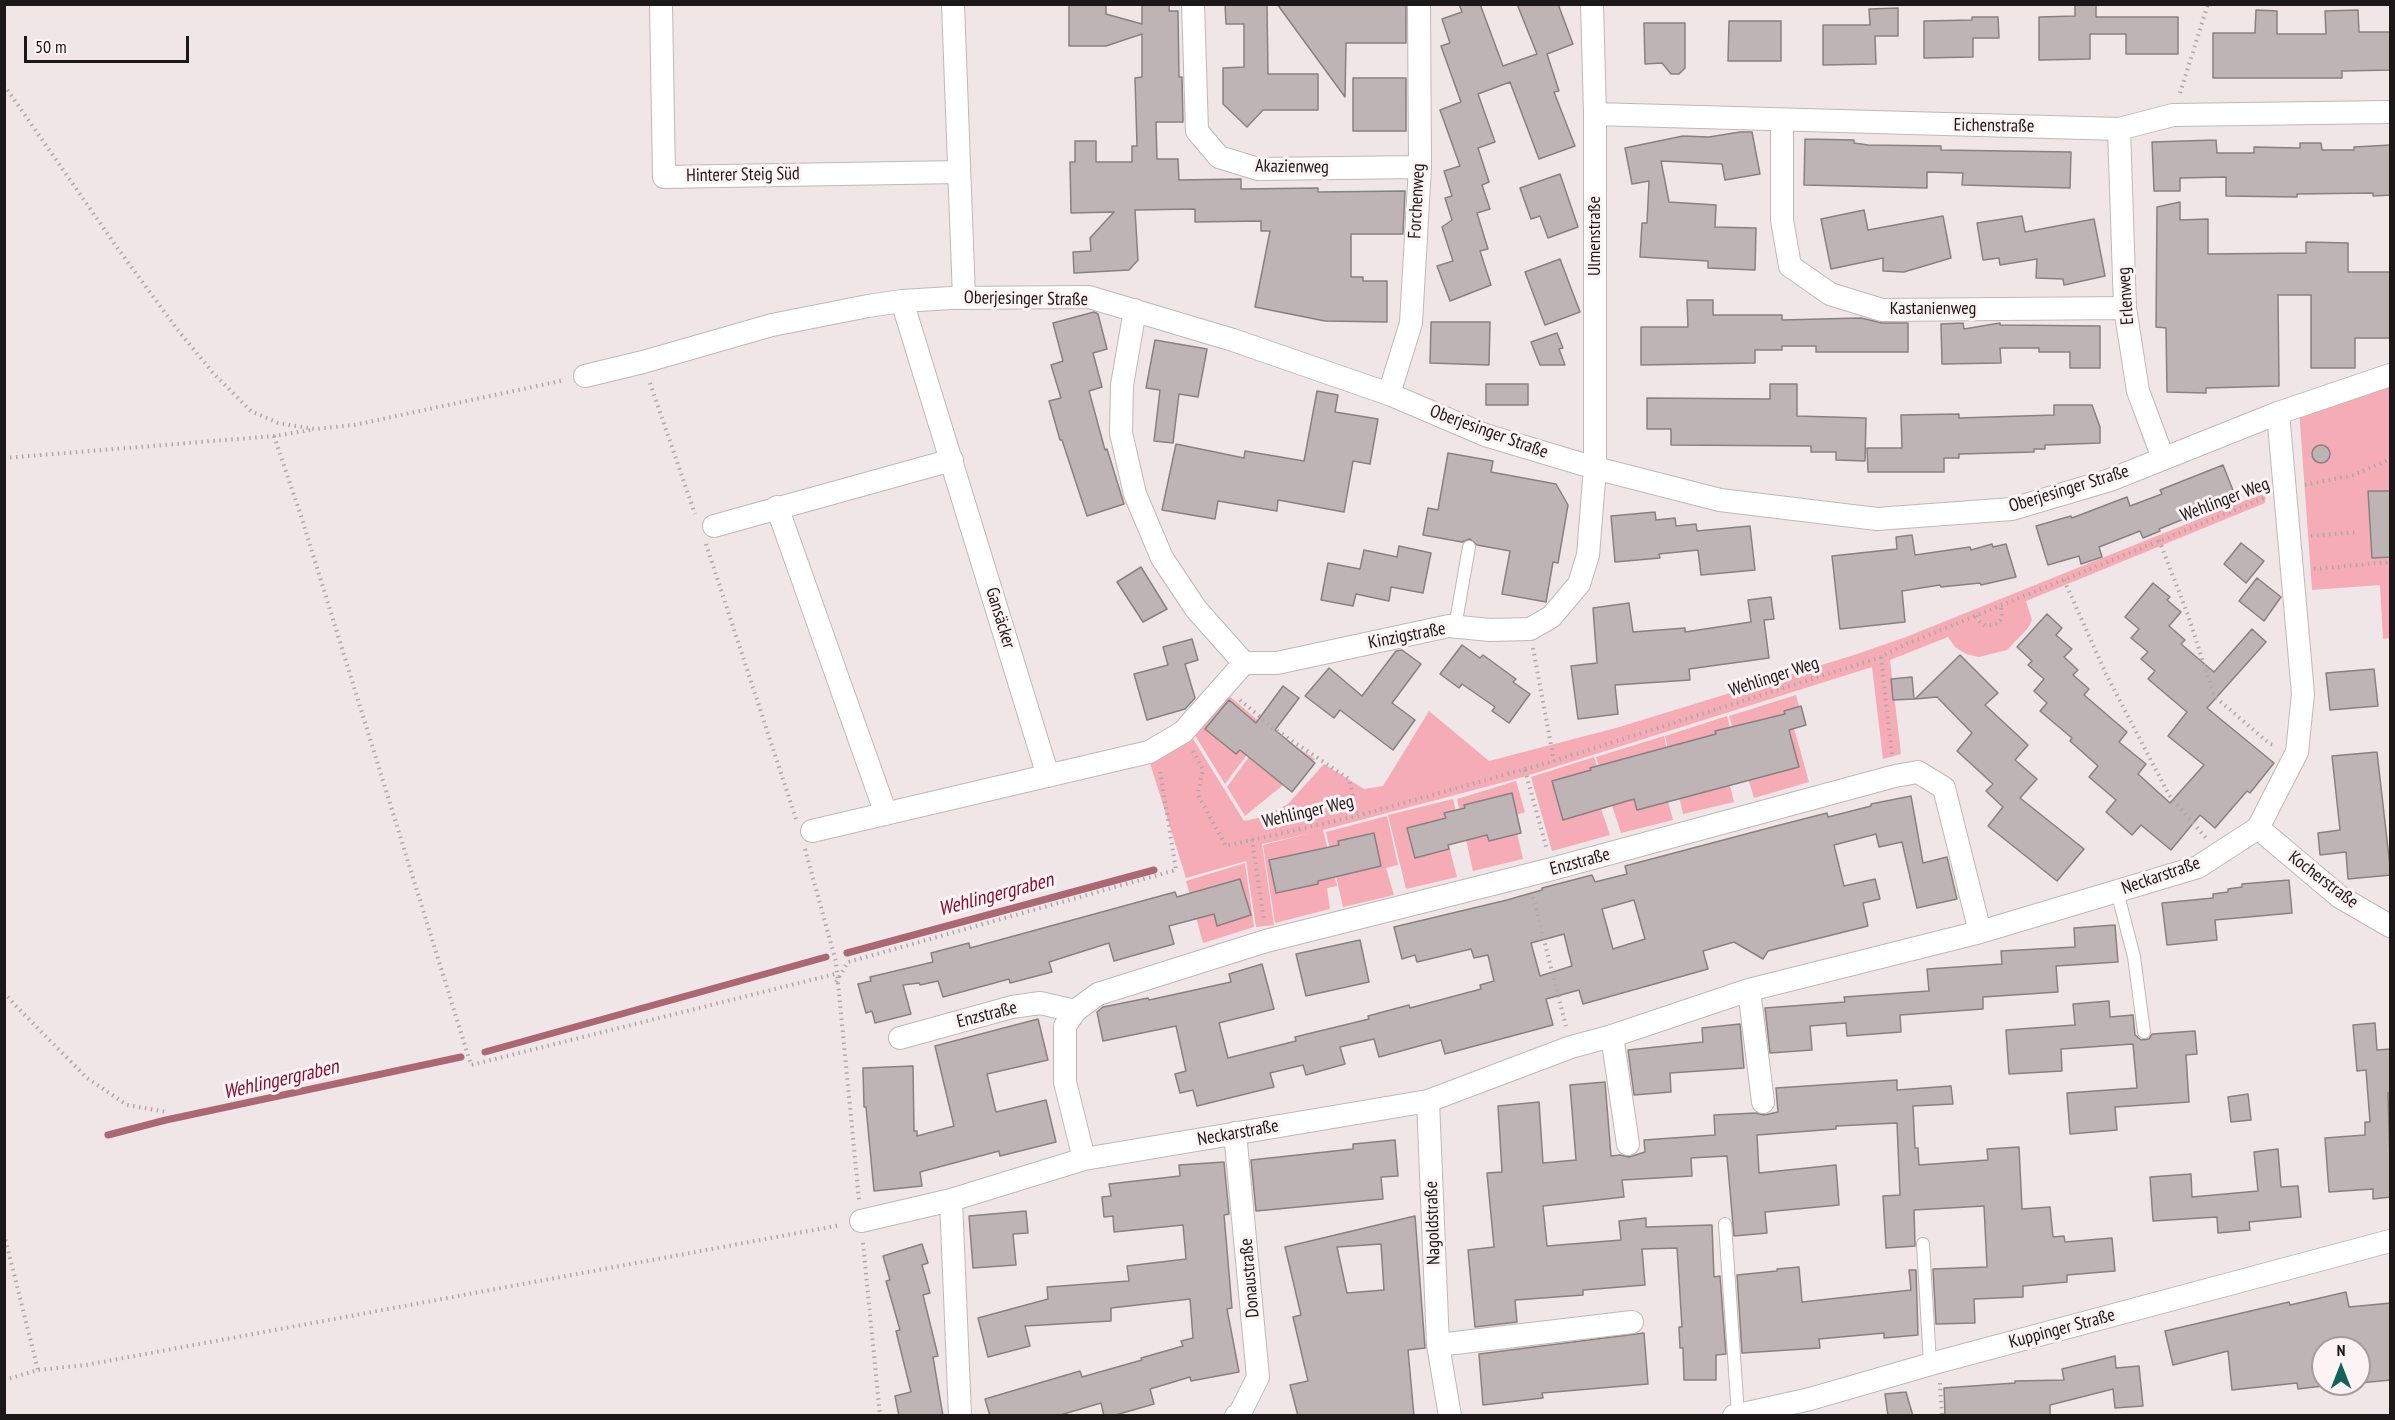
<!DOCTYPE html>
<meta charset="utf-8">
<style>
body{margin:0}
#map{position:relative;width:2395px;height:1420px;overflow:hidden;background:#f0e6e7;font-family:"PT Sans Narrow",sans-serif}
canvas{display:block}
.frame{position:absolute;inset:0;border:6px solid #1c1819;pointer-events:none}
.north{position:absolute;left:2311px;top:1336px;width:60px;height:60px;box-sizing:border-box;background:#fdf3f4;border:2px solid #a39b9c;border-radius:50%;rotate:0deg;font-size:16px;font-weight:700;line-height:24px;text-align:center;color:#1c1819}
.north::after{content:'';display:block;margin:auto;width:21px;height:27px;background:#14625e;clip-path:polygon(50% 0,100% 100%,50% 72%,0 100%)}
.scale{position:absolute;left:24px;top:36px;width:165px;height:27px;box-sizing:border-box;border:3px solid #1c1819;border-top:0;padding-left:8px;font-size:18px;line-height:21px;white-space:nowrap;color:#1c1819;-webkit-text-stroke:4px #fdf3f4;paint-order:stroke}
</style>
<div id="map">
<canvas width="2395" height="1420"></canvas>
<div class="frame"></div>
<div class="north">N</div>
<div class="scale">50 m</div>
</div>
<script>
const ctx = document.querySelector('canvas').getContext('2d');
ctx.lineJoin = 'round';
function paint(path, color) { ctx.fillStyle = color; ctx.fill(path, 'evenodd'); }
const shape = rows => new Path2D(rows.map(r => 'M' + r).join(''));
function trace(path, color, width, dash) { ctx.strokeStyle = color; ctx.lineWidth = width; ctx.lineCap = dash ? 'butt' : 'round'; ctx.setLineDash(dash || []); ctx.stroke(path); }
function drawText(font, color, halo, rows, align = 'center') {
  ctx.font = font + ' "PT Sans Narrow",sans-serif'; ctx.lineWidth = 6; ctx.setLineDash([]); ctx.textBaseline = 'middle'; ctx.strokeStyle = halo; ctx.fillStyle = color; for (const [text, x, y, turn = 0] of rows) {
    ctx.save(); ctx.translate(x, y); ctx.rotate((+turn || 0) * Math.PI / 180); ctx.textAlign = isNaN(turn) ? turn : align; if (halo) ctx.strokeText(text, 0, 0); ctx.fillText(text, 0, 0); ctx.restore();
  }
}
paint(shape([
 [2390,379,2390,638,2383,639,2380,585,2312,590,2299,409],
 [2266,492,2265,503,2026,601,2032,620,2028,628,2007,650,1979,657,1966,654,1955,647,1948,637,1890,660,1901,754,1883,759,1872,667,1523,777,1323,830,1337,886,1327,888,1330,909,1275,923,1263,845,1311,833,1262,844,1274,925,1256,927,1246,861,1186,878,1149,760,1190,734,1244,821,1262,817,1288,804,1324,764,1364,789,1383,786,1429,711,1489,761,1616,728,1854,655,1906,637],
 [1228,695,1267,728,1225,784,1193,732],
 [1796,695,1804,725,1794,728,1809,782,1754,798,1729,716],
 [1727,716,1735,746,1721,750,1734,802,1683,814,1665,736],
 [1269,729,1315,759,1245,816,1227,787],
 [1664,736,1669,760,1658,764,1673,820,1621,833,1596,757],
 [1594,757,1603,784,1594,788,1610,835,1552,851,1531,777],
 [1516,781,1525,812,1513,816,1523,859,1473,871,1457,799],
 [1453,799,1460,829,1446,834,1457,877,1406,889,1388,815],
 [1387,816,1398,865,1386,868,1394,895,1343,907,1326,832],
 [1245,863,1254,927,1203,943,1186,881]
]), '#f5acb7');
trace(shape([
 [847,953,1154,870],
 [485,1052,826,957],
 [108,1135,166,1120,461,1057]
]), '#ab6773', 7);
const building = shape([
 [1069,4,1106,4,1106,14,1142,24,1142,4,1169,4,1169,11,1178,11,1179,77,1182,77,1183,122,1156,122,1157,159,1178,159,1179,180,1241,179,1241,189,1318,188,1318,192,1405,191,1403,234,1351,234,1351,277,1363,277,1363,281,1387,281,1387,322,1325,321,1255,307,1270,231,1261,231,1261,221,1195,222,1195,209,1135,210,1138,260,1129,270,1074,273,1073,252,1091,251,1090,238,1114,212,1071,213,1070,162,1075,162,1075,141,1096,141,1096,162,1132,162,1132,146,1137,146,1135,78,1142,77,1142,34,1106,46,1069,46,1069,4],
 [1225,4,1267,4,1268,74,1318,74,1318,110,1263,110,1247,127,1223,104,1223,68,1244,67,1244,24,1226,24,1225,4],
 [1277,4,1406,4,1406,43,1346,43,1345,97,1277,4],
 [1459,4,1480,4,1503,66,1537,54,1517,4,1558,4,1573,44,1547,54,1559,91,1554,92,1575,146,1539,159,1510,82,1478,94,1495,142,1478,148,1489,182,1482,185,1490,209,1477,213,1488,249,1480,251,1491,285,1450,301,1437,266,1453,261,1442,227,1452,220,1445,198,1452,196,1444,171,1460,166,1440,110,1461,102,1441,46,1450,43,1442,19,1462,12,1459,4],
 [2075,4,2096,4,2096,17,2178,17,2178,54,2126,54,2126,34,2090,34,2090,59,2039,60,2039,17,2075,16,2075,4],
 [1898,8,1898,36,1875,36,1876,64,1823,65,1823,25,1870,25,1869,9,1898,8],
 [2256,10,2277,11,2277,34,2326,34,2325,11,2358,10,2359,32,2391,32,2391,70,2342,71,2342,78,2213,78,2213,33,2255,33,2256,10],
 [1972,17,1998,17,1999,38,1973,38,1973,57,1924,58,1924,21,1972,20,1972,17],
 [1729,21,1781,21,1781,61,1728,61,1729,21],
 [1644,23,1685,23,1685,68,1679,74,1671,74,1662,63,1645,64,1644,23],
 [1353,78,1406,78,1406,131,1353,131,1353,78],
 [1740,132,1752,132,1760,174,1725,180,1722,164,1661,161,1669,202,1716,205,1715,227,1756,228,1755,270,1708,268,1708,261,1640,257,1642,223,1647,223,1649,181,1632,184,1625,148,1683,136,1709,137,1740,132],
 [1805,139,1854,140,1854,143,1868,145,1941,146,1941,150,2071,152,2070,188,1962,185,1963,173,1927,172,1927,188,1804,185,1805,139],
 [2216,140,2217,153,2254,153,2254,147,2300,148,2300,143,2321,143,2322,150,2354,150,2354,147,2391,145,2391,195,2373,196,2373,193,2297,194,2297,197,2226,196,2226,177,2180,178,2180,191,2154,191,2152,142,2216,140],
 [1560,174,1578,227,1548,238,1540,216,1531,219,1520,188,1560,174],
 [2180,202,2180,220,2208,219,2208,254,2306,253,2306,242,2348,243,2348,272,2391,272,2391,338,2355,338,2355,368,2311,368,2311,295,2278,295,2279,386,2206,388,2206,393,2167,392,2166,328,2156,327,2157,207,2180,202],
 [1864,210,1868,230,1943,216,1951,258,1904,272,1883,271,1883,258,1831,269,1821,219,1864,210],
 [2022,216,2025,232,2094,219,2105,276,2064,285,2063,279,2036,278,2037,259,2000,265,1999,258,1983,260,1977,223,2022,216],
 [1560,259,1580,312,1545,325,1525,272,1560,259],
 [1687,300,1713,300,1713,315,1782,315,1782,320,1861,318,1882,323,1908,323,1908,352,1816,352,1816,346,1782,346,1782,350,1755,350,1755,363,1641,365,1641,327,1688,327,1687,300],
 [1094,312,1098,314,1107,349,1093,353,1102,387,1089,391,1105,450,1107,449,1124,504,1087,516,1062,440,1060,440,1049,401,1061,398,1051,365,1063,361,1053,323,1094,312],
 [1431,322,1490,322,1489,365,1430,363,1431,322],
 [1963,323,1964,329,2000,323,2000,325,2100,326,2100,368,2070,368,2070,352,2039,352,2039,348,2000,348,2001,363,1942,364,1941,324,1963,323],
 [1557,333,1563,348,1559,349,1565,365,1540,365,1531,342,1557,333],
 [1155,340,1207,349,1198,397,1179,394,1173,443,1154,441,1160,390,1146,388,1155,340],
 [1486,384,1528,384,1528,405,1486,405,1486,384],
 [1770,384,1797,384,1797,416,1866,418,1865,461,1836,460,1836,452,1811,452,1811,446,1671,445,1671,429,1647,429,1647,398,1770,399,1770,384],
 [1317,391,1338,395,1335,412,1378,419,1370,464,1353,461,1344,512,1278,500,1277,511,1218,501,1215,519,1162,510,1176,444,1244,458,1245,451,1304,461,1317,391],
 [2054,405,2092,405,2100,427,2100,443,2045,445,2045,449,2034,449,2034,452,1959,454,1959,458,1944,458,1944,472,1868,472,1867,448,1902,448,1901,415,1959,414,1959,418,2054,415,2054,405],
 '2312 454a9 9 0 1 1 18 0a9 9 0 1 1-18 0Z',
 [1448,453,1493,461,1491,472,1556,484,1568,505,1558,563,1553,562,1546,602,1502,594,1510,551,1477,545,1470,539,1462,542,1423,535,1428,508,1438,510,1448,453],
 [2223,465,2236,498,2159,529,2160,531,2143,538,2140,531,2099,547,2102,557,2081,564,2079,556,2048,565,2036,526,2071,516,2072,518,2127,497,2130,506,2162,494,2160,490,2223,465],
 [2368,491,2391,491,2391,557,2372,558,2368,491],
 [1655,512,1656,520,1675,518,1676,526,1696,524,1697,531,1750,526,1755,570,1701,575,1698,550,1659,554,1660,558,1615,562,1611,516,1655,512],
 [1912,535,1915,555,1970,547,1971,550,1992,544,1993,547,2006,544,2016,577,1981,585,1980,583,1941,587,1940,585,1902,591,1905,622,1840,629,1832,556,1897,549,1896,537,1912,535],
 [2241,543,2264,561,2246,583,2224,564,2241,543],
 [1399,546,1431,553,1423,593,1391,587,1389,601,1356,594,1353,606,1321,600,1328,563,1360,569,1364,550,1397,557,1399,546],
 [1141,567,1167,609,1143,622,1117,582,1141,567],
 [2257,578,2281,597,2264,621,2239,601,2257,578],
 [2153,583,2170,597,2167,600,2181,612,2169,626,2185,640,2181,644,2214,672,2252,629,2266,642,2207,708,2274,763,2250,793,2247,791,2215,828,2200,815,2171,850,2141,825,2132,835,2106,812,2116,800,2089,777,2098,766,2070,741,2072,738,2040,711,2047,703,2034,691,2044,679,2028,665,2032,661,2017,647,2047,614,2062,628,2056,635,2072,649,2064,657,2078,670,2073,675,2089,689,2084,695,2127,732,2119,742,2146,764,2138,774,2170,803,2204,765,2168,736,2187,712,2148,679,2155,671,2141,659,2148,652,2131,638,2139,629,2125,617,2153,583],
 [1771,597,1774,619,1764,620,1769,658,1689,669,1690,680,1615,685,1618,714,1578,719,1571,666,1597,663,1593,608,1629,603,1633,632,1685,628,1685,632,1751,622,1748,600,1771,597],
 [1192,639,1198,660,1185,664,1195,698,1185,709,1147,720,1134,674,1168,665,1163,647,1192,639],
 [1462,645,1480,658,1483,655,1516,679,1513,682,1530,694,1509,723,1492,711,1495,707,1462,684,1459,688,1440,674,1462,645],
 [1402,650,1421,664,1392,703,1415,720,1393,750,1340,710,1334,718,1305,696,1329,668,1362,696,1396,651,1402,650],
 [1960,655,1998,693,1985,705,2028,745,2015,760,2037,779,2020,798,2084,849,2057,881,1988,826,2003,807,1986,791,1993,784,1957,751,1972,733,1937,697,1915,699,1960,655],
 [2374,669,2378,706,2330,710,2326,673,2374,669],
 [1912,677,1914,699,1893,700,1891,679,1912,677],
 [1283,686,1299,698,1275,730,1315,763,1292,792,1240,750,1236,754,1205,729,1229,700,1256,723,1283,686],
 [1801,706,1806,725,1789,730,1799,767,1637,810,1634,799,1563,820,1552,781,1591,770,1590,768,1716,734,1715,731,1785,714,1784,711,1801,706],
 [2377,752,2391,875,2348,879,2346,852,2320,855,2318,833,2340,830,2332,756,2377,752],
 [1512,793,1521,833,1489,841,1487,835,1448,845,1449,849,1415,858,1407,828,1446,818,1444,813,1465,808,1464,805,1512,793],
 [1911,796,1923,863,1947,857,1957,899,1917,908,1902,842,1879,847,1876,834,1834,845,1844,886,1875,879,1880,899,1863,903,1868,926,1768,951,1763,959,1734,942,1703,951,1708,969,1583,1004,1579,990,1546,999,1553,1025,1445,1054,1441,1040,1379,1057,1374,1039,1340,1047,1345,1064,1306,1075,1303,1065,1270,1073,1274,1087,1197,1106,1193,1090,1180,1093,1175,1074,1186,1071,1176,1026,1103,1041,1097,1012,1103,1007,1148,998,1149,1000,1231,982,1229,974,1262,964,1274,1009,1219,1023,1228,1058,1296,1041,1295,1037,1369,1019,1368,1016,1409,1005,1410,1008,1481,989,1480,985,1494,981,1488,955,1474,958,1471,949,1417,962,1415,955,1402,959,1394,927,1507,900,1542,890,1542,888,1592,875,1595,882,1627,874,1625,866,1780,825,1827,813,1828,817,1871,806,1871,804,1911,796],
 [1634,900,1645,939,1613,949,1602,909,1634,900],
 [1564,934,1572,966,1540,976,1531,943,1564,934],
 [1374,833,1381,866,1318,881,1318,884,1276,893,1269,860,1339,845,1338,841,1374,833],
 [1240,879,1251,915,1217,926,1214,914,1169,926,1174,944,1114,961,1109,943,1049,962,1052,972,1010,983,1009,979,943,997,938,981,920,985,919,983,903,985,911,1014,875,1023,872,1011,866,1013,858,984,871,981,870,977,933,962,931,953,969,943,970,948,1175,892,1177,897,1240,879],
 [2289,880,2292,913,2215,920,2217,940,2167,945,2162,903,2213,898,2213,894,2228,892,2228,889,2242,887,2242,884,2289,880],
 [2115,925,2118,962,2056,966,2058,992,1983,997,1983,1009,1900,1015,1901,1032,1847,1036,1846,1023,1810,1026,1812,1050,1770,1053,1765,1008,1845,1002,1844,997,1929,991,1927,969,2002,964,2001,951,2075,947,2074,928,2115,925],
 [1360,940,1369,982,1306,996,1296,954,1360,940],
 [2109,1001,2110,1017,2133,1015,2135,1035,2141,1040,2149,1039,2152,1034,2195,1031,2197,1054,2186,1055,2189,1102,2115,1107,2117,1130,2070,1134,2067,1093,2137,1088,2133,1044,2061,1049,2062,1071,2009,1074,2006,1030,2075,1025,2073,1004,2109,1001],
 [1038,1019,1048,1060,987,1074,996,1112,1046,1100,1056,1142,1000,1156,999,1151,920,1172,922,1186,874,1191,866,1107,864,1107,863,1068,913,1066,914,1131,917,1131,917,1136,954,1126,935,1046,1038,1019],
 [2375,1023,2377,1050,2391,1049,2391,1093,2388,1093,2391,1197,2373,1199,2373,1189,2329,1192,2325,1138,2365,1135,2365,1122,2370,1122,2366,1070,2357,1071,2353,1025,2375,1023],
 [1740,1024,1744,1068,1670,1073,1671,1092,1634,1095,1628,1050,1703,1042,1702,1028,1740,1024],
 [1897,1080,1897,1090,1951,1086,1953,1104,1913,1106,1915,1148,1918,1148,1919,1165,1988,1160,1987,1149,2019,1147,2022,1209,2050,1207,2053,1237,2064,1236,2065,1242,2112,1238,2115,1271,2067,1275,2067,1282,2023,1286,2023,1297,1974,1299,1975,1323,1936,1324,1933,1269,1987,1267,1984,1206,1914,1210,1915,1246,1886,1248,1883,1196,1900,1195,1897,1123,1836,1126,1836,1129,1757,1135,1759,1173,1836,1165,1839,1205,1765,1212,1767,1233,1734,1236,1727,1156,1691,1158,1692,1176,1622,1180,1624,1197,1543,1206,1547,1246,1621,1240,1619,1221,1646,1218,1646,1227,1712,1225,1714,1277,1720,1276,1726,1354,1716,1355,1716,1380,1684,1380,1683,1348,1680,1348,1679,1327,1682,1327,1677,1248,1642,1249,1645,1285,1583,1290,1583,1295,1515,1300,1517,1322,1475,1327,1468,1250,1494,1247,1487,1173,1502,1172,1498,1106,1539,1102,1543,1163,1576,1160,1570,1085,1605,1082,1611,1156,1620,1155,1629,1157,1645,1152,1644,1140,1715,1135,1714,1115,1756,1113,1764,1115,1778,1112,1776,1088,1897,1080],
 [2248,1094,2251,1120,2231,1122,2228,1097,2248,1094],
 [1395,1140,1398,1176,1381,1177,1383,1199,1256,1211,1251,1160,1353,1149,1353,1144,1395,1140],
 [2278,1149,2281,1187,2298,1186,2301,1217,2249,1222,2250,1230,2218,1233,2217,1217,2153,1221,2150,1177,2191,1174,2192,1197,2258,1191,2254,1152,2278,1149],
 [1224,1162,1229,1214,1224,1215,1232,1308,1227,1309,1239,1372,1191,1381,1190,1377,1150,1389,1154,1404,1112,1416,1104,1416,1101,1403,1057,1416,990,1416,985,1399,1080,1371,1082,1377,1142,1360,1141,1358,1183,1346,1181,1341,1193,1338,1190,1299,1111,1308,1111,1321,1025,1326,1030,1346,988,1357,978,1318,1048,1299,1047,1287,1129,1281,1127,1266,1186,1259,1183,1225,1114,1232,1113,1216,1104,1217,1102,1197,1111,1196,1109,1184,1180,1176,1179,1165,1224,1162],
 [1026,1211,1028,1233,1013,1234,1016,1265,973,1268,969,1216,1026,1211],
 [1415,1216,1425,1348,1408,1350,1414,1416,1298,1416,1290,1385,1308,1381,1293,1317,1301,1315,1285,1247,1415,1216],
 [1381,1244,1384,1290,1347,1293,1337,1247,1381,1244],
 [922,1244,928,1263,922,1265,930,1293,923,1295,938,1356,933,1357,943,1416,899,1416,895,1396,911,1392,896,1331,900,1330,886,1281,890,1280,883,1256,922,1244],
 [1799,1267,1802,1302,1911,1290,1909,1270,1916,1270,1918,1335,1884,1338,1884,1333,1819,1339,1820,1348,1742,1353,1737,1275,1777,1271,1777,1269,1799,1267],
 [2346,1292,2349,1307,2391,1303,2391,1380,2359,1383,2359,1348,2323,1348,2323,1386,2298,1389,2297,1383,2232,1390,2228,1351,2173,1365,2165,1331,2289,1302,2290,1305,2346,1292],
 [1644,1333,1648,1384,1542,1393,1543,1398,1483,1405,1479,1354,1644,1333],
 [2115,1356,2116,1368,2139,1366,2143,1406,2115,1408,2113,1389,2050,1405,2050,1416,1945,1416,1944,1388,2015,1383,2015,1381,2064,1380,2062,1369,2115,1356],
 [1906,1392,1913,1416,1888,1416,1885,1394,1906,1392]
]);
paint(building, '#beb4b5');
trace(building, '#898081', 1.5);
const service = shape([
 [1455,627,1469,547],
 [2117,891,2134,957,2144,1032],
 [1725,1224,1738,1415],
 [1923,1244,1930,1364]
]);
const minor = shape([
 [661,4,664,177,959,172],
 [953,4,964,298],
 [1193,4,1197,131,1219,157,1258,169,1420,167],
 [1595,114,2119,129,2173,115,2390,112],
 [1782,120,1782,220,1790,266,1830,294,1882,310,2125,308],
 [2119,129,2125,308,2138,391,2163,458],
 [902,301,1048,776],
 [1135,310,1122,385,1121,433,1135,494,1162,558,1196,609,1244,663,1277,663,1449,626,1490,630,1530,629,1551,617,1579,584,1588,555,1595,468,1595,114,1592,4],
 [585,376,643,362,772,325,868,306,902,301,951,298,1089,297,1233,340,1389,394,1485,435,1595,468,1720,500,1877,519,2012,509,2110,480,2278,413,2390,375],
 [1389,394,1411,323,1420,167,1419,4],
 [777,507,886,814],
 [714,526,952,460],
 [2258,828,2340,897,2390,926],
 [812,831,1149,752,1183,732,1244,663],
 [1749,990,1763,1102],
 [1612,1036,1628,1144],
 [900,1038,1012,1007,1040,1003,1075,1011],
 [1428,1101,1438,1345,1450,1416],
 [1235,1133,1258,1377,1239,1415,1236,1416],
 [1084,1159,1065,1082,1065,1026,1075,1011,1098,994,1266,941,1552,869,1895,776,1918,772,1944,788,1980,932],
 [951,1200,960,1416],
 [861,1221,951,1200,1084,1159,1428,1101,1571,1047,1612,1036,1749,990,1980,932,2198,867,2258,828,2297,752,2303,694,2278,413],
 [1438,1345,1632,1322],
 [1734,1416,1810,1399,1938,1362,2390,1241]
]);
trace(service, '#c1b7b8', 14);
trace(minor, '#c1b7b8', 24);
trace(shape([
 [4,85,116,246,177,329,213,373,251,411,278,423,315,429,354,425,565,380],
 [2180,93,2208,4],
 [650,383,695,514],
 [274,436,301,516,471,1065,835,974],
 [4,458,274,436,311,430],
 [2305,485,2354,475,2390,459],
 [2311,536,2358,532],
 [2159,540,2188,615,2214,696,2270,744,2276,746],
 [706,544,796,819],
 [2314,569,2390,562],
 [2064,580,2106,674,2169,795,2206,838],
 [1976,616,1979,621,1986,626,1997,624,2002,619,2001,606],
 [1533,648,1554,761],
 [1881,657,1892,755],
 [1240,700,1273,728,1349,779,1357,816],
 [1193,751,1203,769,1198,795,1226,846,1357,816,1554,761,1881,657,1904,645,2264,498],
 [1525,770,1547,850],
 [1252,839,1264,921],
 [805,849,836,962,859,1200],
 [1533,897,1566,1026],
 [836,982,848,962,1176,870,1160,771],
 [4,992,13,1003,87,1078,127,1105,167,1112],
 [4,1234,38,1370],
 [863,1243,880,1416],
 [4,1380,38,1370,86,1365,841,1225],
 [1940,1383,1942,1416]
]), '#afa7a8', 4, [1.5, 4.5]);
trace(service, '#fff', 12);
trace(minor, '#fff', 22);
drawText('18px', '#1c1819', '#fdf3f4', [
 ["Eichenstraße",1994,126,1],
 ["Akazienweg",1292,167,1],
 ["Hinterer Steig Süd",743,175,-1],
 ["Forchenweg",1417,201,-87],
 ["Ulmenstraße",1595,236,-90],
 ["Erlenweg",2126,296,-94],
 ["Oberjesinger Straße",1026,299,1],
 ["Kastanienweg",1933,309],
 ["Oberjesinger Straße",1489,432,20],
 ["Oberjesinger Straße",2069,489,-17],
 ["Wehlinger Weg",2225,500,-21],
 ["Gansäcker",1000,618,73],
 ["Kinzigstraße",1407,636,-11],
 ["Wehlinger Weg",1774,677,-18],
 ["Wehlinger Weg",1308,812,-13],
 ["Enzstraße",1580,862,-15],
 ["Neckarstraße",2161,876,-19],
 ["Kocherstraße",2323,880,37],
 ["Enzstraße",987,1015,-14],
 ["Neckarstraße",1238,1133,-10],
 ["Nagoldstraße",1433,1223,-92],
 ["Donaustraße",1250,1278,-95],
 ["Kuppinger Straße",2062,1329,-15]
]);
drawText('italic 20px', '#821036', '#fdf3f4', [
 ["Wehlingergraben",996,895,-15],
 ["Wehlingergraben",281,1080,-13]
]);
</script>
